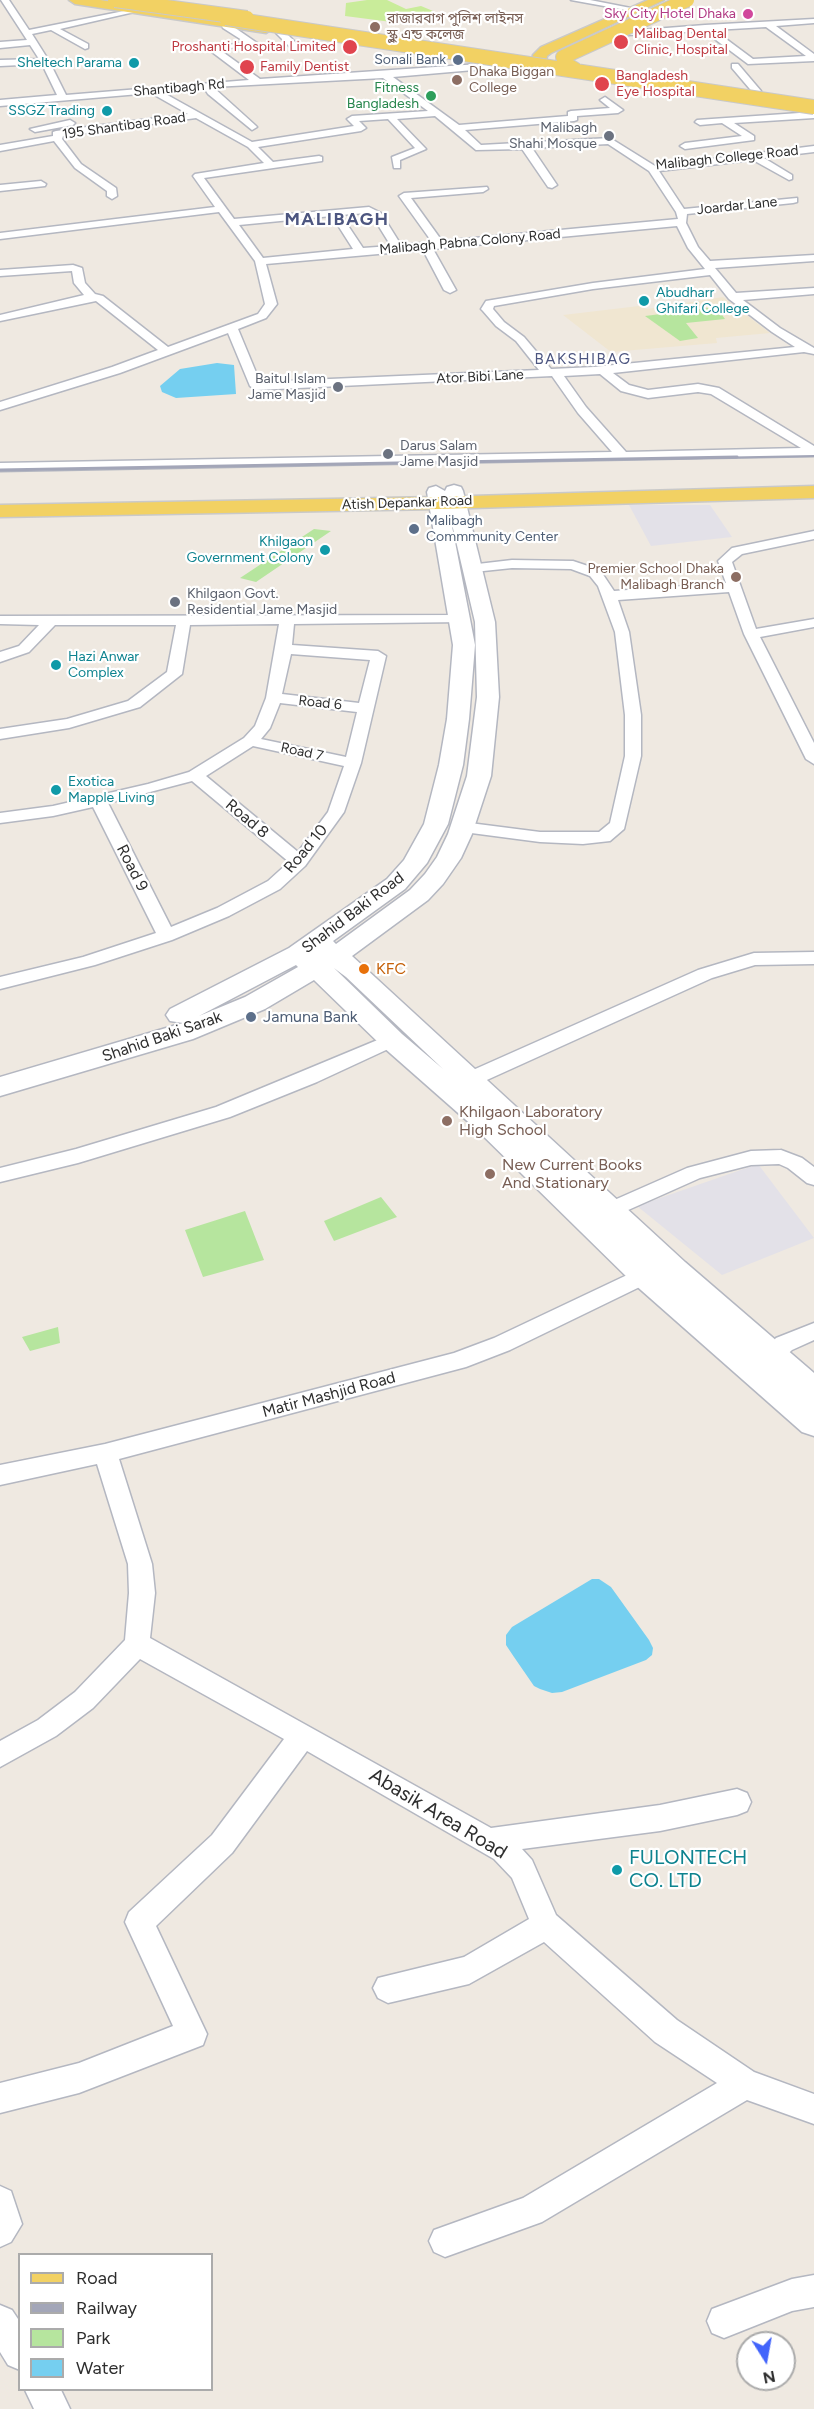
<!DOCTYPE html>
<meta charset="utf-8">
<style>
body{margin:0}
#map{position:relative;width:814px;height:2409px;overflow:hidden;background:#efe9e1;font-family:Figtree,sans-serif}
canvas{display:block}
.legend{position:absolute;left:18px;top:2253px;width:195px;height:138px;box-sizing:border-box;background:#fff;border:2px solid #ababab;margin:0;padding:8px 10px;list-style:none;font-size:18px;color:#2e2e2e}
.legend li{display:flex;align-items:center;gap:12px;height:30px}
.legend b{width:30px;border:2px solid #ababab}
.north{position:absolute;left:736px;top:2331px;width:60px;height:60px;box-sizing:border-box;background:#fff;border:2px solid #ababab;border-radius:50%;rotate:169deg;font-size:16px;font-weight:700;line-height:24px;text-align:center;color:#2e2e2e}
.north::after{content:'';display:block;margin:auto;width:21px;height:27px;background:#4264fb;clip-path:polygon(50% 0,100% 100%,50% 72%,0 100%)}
</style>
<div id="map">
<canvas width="814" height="2409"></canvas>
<ul class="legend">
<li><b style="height:8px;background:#f2d163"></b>Road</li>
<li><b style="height:8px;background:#a3a6b8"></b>Railway</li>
<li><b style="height:16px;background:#b6e59e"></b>Park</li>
<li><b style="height:16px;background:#75cff0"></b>Water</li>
</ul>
<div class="north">N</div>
</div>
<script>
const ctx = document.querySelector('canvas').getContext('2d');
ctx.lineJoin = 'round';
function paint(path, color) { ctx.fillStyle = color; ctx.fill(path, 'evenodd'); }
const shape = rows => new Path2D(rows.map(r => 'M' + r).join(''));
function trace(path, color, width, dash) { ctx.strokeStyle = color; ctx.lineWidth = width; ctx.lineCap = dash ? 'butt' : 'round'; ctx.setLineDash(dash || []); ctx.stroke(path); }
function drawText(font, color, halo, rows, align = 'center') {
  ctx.font = font + ' Figtree,"Noto Sans Bengali",sans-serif'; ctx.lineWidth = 4.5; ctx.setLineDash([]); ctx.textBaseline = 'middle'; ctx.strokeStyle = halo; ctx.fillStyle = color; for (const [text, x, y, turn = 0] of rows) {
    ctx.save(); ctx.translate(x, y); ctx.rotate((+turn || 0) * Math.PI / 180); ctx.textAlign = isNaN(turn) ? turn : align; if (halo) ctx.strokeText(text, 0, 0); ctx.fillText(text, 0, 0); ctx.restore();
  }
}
paint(shape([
 [629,505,710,505,732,537,651,546],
 [758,1164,814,1238,722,1275,637,1206]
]), '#e3e1e8');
paint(shape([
 [723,297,770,333,716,338,717,343,611,352,563,315,639,306,647,309]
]), '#f0e6d1');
paint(shape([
 [716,307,725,319,686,323,698,338,680,341,645,316],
 [314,529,331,531,256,582,240,578],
 [381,1197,397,1217,334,1241,324,1221],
 [245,1211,264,1260,203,1277,185,1230],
 [58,1327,60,1343,30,1351,22,1337]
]), '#b6e59e');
paint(shape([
 [367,0,387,0,406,9,421,6,433,11,407,24,345,16,346,3]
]), '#c9ec9a');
paint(shape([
 [217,363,234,365,236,394,176,398,162,392,160,386,180,369],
 [592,1579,599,1579,611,1587,649,1640,653,1648,652,1655,646,1660,562,1692,552,1693,540,1689,534,1686,514,1657,506,1645,506,1635,512,1627]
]), '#75cff0');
const street = shape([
 [1,0,9,0,29,30,139,8,143,10,60,29,88,44,88,48,85,49,51,30,32,34,49,61,66,95,249,80,208,49,245,42,223,28,221,23,225,21,257,43,220,50,260,79,523,61,524,63,520,66,393,77,459,125,568,116,568,112,571,111,610,108,600,100,605,97,623,110,618,113,577,116,577,120,574,121,465,130,481,145,610,138,655,166,814,146,814,152,764,158,792,175,792,179,789,180,753,160,659,171,684,209,797,198,797,202,793,203,687,214,686,223,698,247,710,261,814,255,814,261,715,268,736,293,814,288,814,294,743,300,780,328,814,348,814,354,804,352,613,373,629,385,648,390,698,384,719,388,814,446,814,456,0,471,0,463,612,452,578,413,552,376,256,390,250,386,228,333,120,373,0,410,0,402,112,367,158,350,96,301,0,321,0,315,84,295,74,283,72,271,0,276,0,270,73,265,82,268,85,283,95,294,103,296,168,347,258,314,265,304,255,261,219,212,0,239,0,233,215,207,193,176,195,174,264,163,248,147,196,118,63,136,62,139,81,164,116,188,117,196,112,199,107,196,107,191,75,168,54,141,0,151,0,145,53,136,53,132,56,131,188,114,151,93,0,106,0,100,57,95,42,64,0,66,0,60,39,59,30,45,0,48,0,42,27,40,1,0],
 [383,78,428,111,352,116,347,119,354,126,252,142,162,92,204,88,208,94,252,130,257,127,255,125,213,87,383,78],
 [435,116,476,150,522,149,548,187,552,188,557,185,532,148,608,144,649,171,676,212,678,219,442,241,411,198,483,192,488,189,487,187,404,193,399,196,432,242,401,245,381,213,369,207,234,219,204,178,322,161,322,157,319,156,273,162,258,147,361,131,366,128,359,121,388,119,415,148,392,157,394,168,400,168,400,160,426,149,397,119,435,116],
 [367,213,373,217,391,246,363,248,341,215,367,213],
 [332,216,353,249,263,258,239,225,332,216],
 [677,226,688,248,705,269,593,283,486,301,481,309,483,311,496,326,516,341,539,370,260,382,238,329,266,318,277,304,266,264,423,250,444,290,450,293,456,290,433,249,677,226],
 [710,275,729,299,772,332,795,347,594,367,551,369,524,337,504,322,493,309,494,306,593,289,710,275],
 [600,374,621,391,648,398,698,392,711,394,801,448,626,452,586,407,564,376,600,374],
 [571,0,590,0,641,10,637,12,571,0],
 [814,19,814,23,776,26,814,54,814,61,748,64,704,31,628,35,624,33,628,31,705,25,814,19],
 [766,27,806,56,753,59,714,30,766,27],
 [276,29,282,29,298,45,298,49,292,49,276,33,276,29],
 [732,64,738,64,761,91,761,95,755,95,732,68,732,64],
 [814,112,814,118,734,123,754,136,754,140,685,149,680,146,685,143,742,136,722,123,700,125,695,122,697,120,814,112],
 [70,120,75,123,73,125,35,132,30,129,70,120],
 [41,181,46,184,45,186,0,191,0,185,41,181],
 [814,531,814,539,742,554,732,562,756,629,814,619,814,627,760,637,814,743,814,764,806,759,744,634,729,592,618,600,629,632,641,715,641,756,624,829,610,841,583,844,540,842,456,831,454,827,456,823,462,822,540,832,599,832,610,823,625,756,625,715,615,632,598,586,590,576,571,569,512,568,474,572,469,571,467,568,469,565,512,560,573,561,600,570,614,591,726,583,718,561,732,548,814,531],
 [460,615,465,616,467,619,465,622,294,624,292,645,378,651,386,656,361,763,344,812,305,866,280,889,229,916,172,940,95,965,0,989,0,977,83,957,156,933,93,807,53,816,0,823,0,813,53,806,148,784,189,772,244,738,255,726,266,698,279,624,190,625,182,674,140,707,69,728,0,739,0,729,67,719,128,701,167,672,176,625,55,625,29,652,0,662,0,652,19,646,39,625,0,624,0,616,460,615],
 [291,654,370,660,359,703,282,694,291,654],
 [280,703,357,712,346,757,261,739,270,728,280,703],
 [253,746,344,766,328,812,298,852,206,776,253,746],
 [192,781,289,862,268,881,217,908,171,927,108,803,192,781],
 [814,952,814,964,755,965,712,978,478,1084,471,1085,464,1084,461,1079,464,1074,698,970,754,953,814,952],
 [392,1034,399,1036,402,1040,399,1044,317,1082,230,1117,78,1163,0,1182,0,1168,76,1149,216,1107,392,1034],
 [781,1150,802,1158,814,1167,814,1185,807,1183,788,1168,779,1164,751,1165,700,1178,617,1215,610,1217,603,1215,599,1210,603,1205,687,1168,751,1151,781,1150],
 [644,1267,652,1269,655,1275,652,1281,510,1350,466,1367,119,1459,152,1564,155,1593,150,1638,491,1828,660,1805,737,1789,747,1793,751,1802,747,1811,737,1815,660,1831,522,1849,532,1860,556,1915,677,2020,754,2072,814,2094,814,2124,747,2100,542,2222,445,2257,434,2252,429,2241,434,2230,523,2198,717,2083,655,2042,544,1942,469,1984,388,2003,378,1998,373,1988,378,1978,464,1957,529,1919,512,1878,494,1859,307,1751,232,1853,156,1926,207,2034,203,2045,79,2093,0,2113,0,2083,79,2063,173,2026,125,1922,129,1912,212,1835,284,1739,140,1659,93,1708,56,1736,0,1767,0,1741,38,1720,75,1692,125,1640,129,1593,128,1564,97,1464,0,1485,0,1465,105,1444,454,1353,494,1338,644,1267],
 [814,1323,814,1340,792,1350,780,1361,772,1364,764,1361,761,1355,776,1338,814,1323],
 [0,2186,11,2191,22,2224,11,2242,0,2247,0,2186],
 [814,2275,814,2307,792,2311,724,2338,712,2333,707,2321,712,2309,792,2279,814,2275],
 [0,2305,12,2310,20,2322,20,2370,8,2365,0,2352,0,2305],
 [25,2390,61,2390,70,2409,34,2409,25,2390]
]);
const secondary = shape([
 [454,485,461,487,463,491,495,622,499,697,491,776,472,834,461,858,443,884,428,900,352,956,685,1262,814,1373,814,1436,802,1432,633,1283,474,1127,382,1046,314,980,265,1009,193,1039,0,1096,0,1077,183,1023,170,1021,166,1015,170,1009,289,948,387,879,404,860,424,824,439,765,447,719,453,645,427,492,429,488,436,486,445,491,447,487,454,485],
 [449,511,475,622,477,697,467,776,448,834,437,857,425,874,410,890,336,944,333,941,405,889,427,863,448,824,463,765,469,719,475,645,449,511],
 [296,965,298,967,245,997,199,1016,296,965],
 [334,968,346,977,443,1069,402,1034,334,968]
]);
const primary = shape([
 [69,0,100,0,266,25,272,29,266,33,75,4,69,0],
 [648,0,664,0,551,53,547,56,546,62,554,72,552,75,542,75,532,62,533,55,541,47,648,0],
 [814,486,814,498,438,509,0,517,0,505,438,497,814,486]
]);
trace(street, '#b4b7c1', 3);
trace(secondary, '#b4b7c1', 3);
trace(primary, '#c9c9c9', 3);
paint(street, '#fff');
paint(secondary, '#fff');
paint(primary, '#f2d163');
trace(shape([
 [650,459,814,456]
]), '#a3a6b8', 2);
trace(shape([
 [0,470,737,457]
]), '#a3a6b8', 3);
const primaryBridge = shape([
 [115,0,247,18],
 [226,18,814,107],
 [576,70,566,64,563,57,687,0]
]);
trace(primaryBridge, '#c9c9c9', 16, []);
trace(primaryBridge, '#f2d163', 14);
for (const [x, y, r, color] of [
 [748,14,6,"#d1479c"],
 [375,27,6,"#8d6e63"],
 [621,42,8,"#e0444e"],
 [350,47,8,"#e0444e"],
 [458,60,6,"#5c6f8a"],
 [134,63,6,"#0f9aa8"],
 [247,67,8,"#e0444e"],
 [457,80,6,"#8d6e63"],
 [602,84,8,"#e0444e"],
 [431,96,6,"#2e9e5b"],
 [107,111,6,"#0f9aa8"],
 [609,136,6,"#6b7280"],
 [644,301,6,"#0f9aa8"],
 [338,387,6,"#6b7280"],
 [388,454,6,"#6b7280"],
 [414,529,6,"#5c6f8a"],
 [325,550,6,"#0f9aa8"],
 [736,577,6,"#8d6e63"],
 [175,602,6,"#6b7280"],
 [56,665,6,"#0f9aa8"],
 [56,790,6,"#0f9aa8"],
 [364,969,6,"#e8710a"],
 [251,1017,6,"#5c6f8a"],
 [447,1121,6,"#8d6e63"],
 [490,1174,6,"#8d6e63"],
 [617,1870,6,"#0f9aa8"]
]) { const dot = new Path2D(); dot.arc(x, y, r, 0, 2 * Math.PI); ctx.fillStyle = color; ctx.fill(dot); trace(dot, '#fff', 2); }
drawText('14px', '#b23c85', '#fff', [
 ["Sky City Hotel Dhaka",736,14]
], 'right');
drawText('14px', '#785e54', '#fff', [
 ["রাজারবাগ পুলিশ লাইনস",387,19],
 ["স্কুল এন্ড কলেজ",387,35],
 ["Dhaka Biggan",469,72],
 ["College",469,88],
 ["Premier School Dhaka",724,569,"right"],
 ["Malibagh Branch",724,585,"right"]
], 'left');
drawText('14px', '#be3a42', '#fff', [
 ["Malibag Dental",634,34],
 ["Clinic, Hospital",634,50],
 ["Proshanti Hospital Limited",336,47,"right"],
 ["Family Dentist",260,67],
 ["Bangladesh",616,76],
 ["Eye Hospital",616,92]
], 'left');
drawText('14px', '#4e5e75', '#fff', [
 ["Sonali Bank",446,60],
 ["Malibagh",426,521,"left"],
 ["Commmunity Center",426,537,"left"]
], 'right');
drawText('14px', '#0d838f', '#fff', [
 ["Sheltech Parama",122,63],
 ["SSGZ Trading",95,111],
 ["Abudharr",656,293,"left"],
 ["Ghifari College",656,309,"left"],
 ["Khilgaon",313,542],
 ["Government Colony",313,558],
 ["Hazi Anwar",68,657,"left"],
 ["Complex",68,673,"left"],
 ["Exotica",68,782,"left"],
 ["Mapple Living",68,798,"left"]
], 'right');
drawText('14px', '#2e2e2e', '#fff', [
 ["Shantibagh Rd",179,88,-5],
 ["195 Shantibag Road",124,126,-8],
 ["Malibagh College Road",727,158,-6],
 ["Joardar Lane",737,206,-6],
 ["Malibagh Pabna Colony Road",470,242,-5],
 ["Ator Bibi Lane",480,377,-3],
 ["Atish Depankar Road",407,503,-2],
 ["Road 6",320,703,6],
 ["Road 7",302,752,12]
]);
drawText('14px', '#27864d', '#fff', [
 ["Fitness",419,88],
 ["Bangladesh",419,104]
], 'right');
drawText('14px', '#5b616d', '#fff', [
 ["Malibagh",597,128],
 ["Shahi Mosque",597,144],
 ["Baitul Islam",326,379],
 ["Jame Masjid",326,395],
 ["Darus Salam",400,446,"left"],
 ["Jame Masjid",400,462,"left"],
 ["Khilgaon Govt.",187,594,"left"],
 ["Residential Jame Masjid",187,610,"left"]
], 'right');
ctx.letterSpacing = '1.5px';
drawText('15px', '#4d5680', '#fff', [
 ["BAKSHIBAG",583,360]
]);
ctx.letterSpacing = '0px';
drawText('16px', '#2e2e2e', '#fff', [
 ["Road 8",247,819,40],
 ["Road 10",306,849,-50],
 ["Road 9",132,868,63],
 ["Shahid Baki Road",353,913,-37],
 ["Shahid Baki Sarak",162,1037,-19],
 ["Matir Mashjid Road",329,1395,-15]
]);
drawText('16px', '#c56008', '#fff', [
 ["KFC",376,969]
], 'left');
drawText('16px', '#4e5e75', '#fff', [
 ["Jamuna Bank",263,1017]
], 'left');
drawText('16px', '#785e54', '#fff', [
 ["Khilgaon Laboratory",459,1112],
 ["High School",459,1130],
 ["New Current Books",502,1165],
 ["And Stationary",502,1183]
], 'left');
ctx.letterSpacing = '1.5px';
drawText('bold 18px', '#4d5680', '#fff', [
 ["MALIBAGH",337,220]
]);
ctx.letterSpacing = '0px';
drawText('20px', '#2e2e2e', '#fff', [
 ["Abasik Area Road",438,1814,31]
]);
drawText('20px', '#0d838f', '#fff', [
 ["FULONTECH",629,1858],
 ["CO. LTD",629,1881]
], 'left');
</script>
